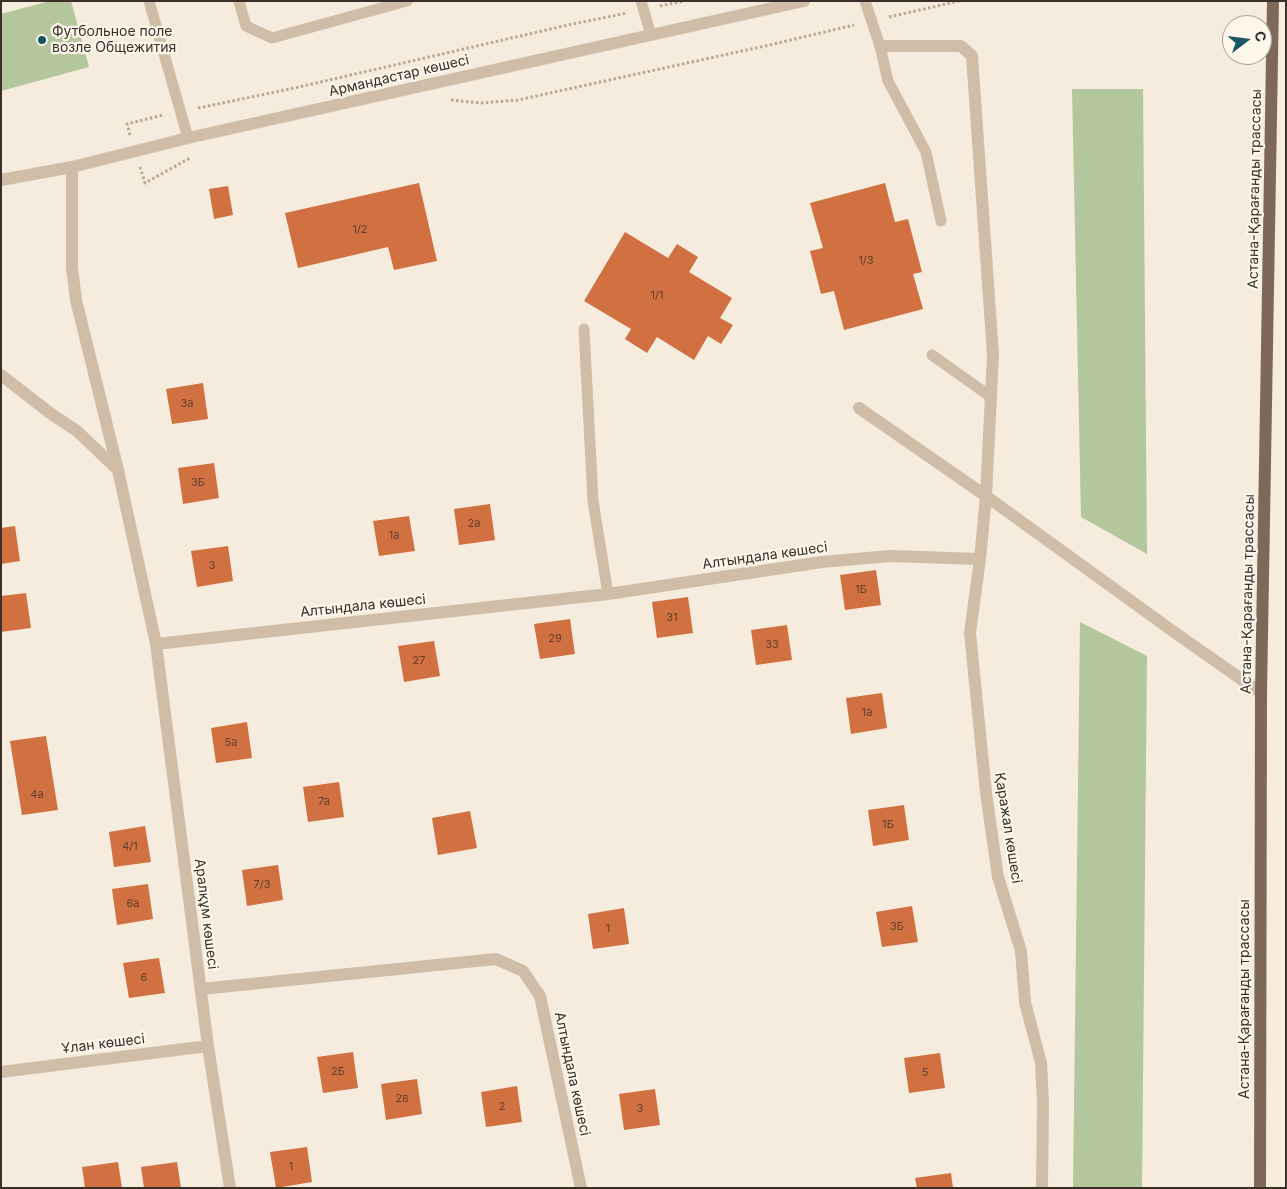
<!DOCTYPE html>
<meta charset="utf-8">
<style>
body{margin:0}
#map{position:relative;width:1287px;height:1189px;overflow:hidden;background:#f5ecde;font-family:Inter,sans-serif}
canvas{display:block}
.frame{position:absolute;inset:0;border:2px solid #3b3029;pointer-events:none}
.north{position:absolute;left:1222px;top:15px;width:50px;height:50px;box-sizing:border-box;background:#fcf6eb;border:1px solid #afa79d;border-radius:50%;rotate:75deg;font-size:14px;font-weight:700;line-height:20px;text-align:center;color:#3b3029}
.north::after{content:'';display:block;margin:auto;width:18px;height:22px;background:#1a5661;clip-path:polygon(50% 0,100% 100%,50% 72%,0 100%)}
</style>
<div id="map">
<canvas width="1287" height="1189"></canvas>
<div class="frame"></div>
<div class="north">С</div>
</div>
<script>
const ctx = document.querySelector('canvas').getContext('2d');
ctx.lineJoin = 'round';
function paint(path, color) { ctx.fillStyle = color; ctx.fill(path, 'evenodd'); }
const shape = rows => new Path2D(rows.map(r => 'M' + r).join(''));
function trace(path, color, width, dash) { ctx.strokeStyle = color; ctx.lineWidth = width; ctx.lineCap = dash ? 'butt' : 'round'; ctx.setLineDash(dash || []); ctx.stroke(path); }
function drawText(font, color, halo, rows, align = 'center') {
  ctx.font = font + ' Inter,sans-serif'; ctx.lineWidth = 4.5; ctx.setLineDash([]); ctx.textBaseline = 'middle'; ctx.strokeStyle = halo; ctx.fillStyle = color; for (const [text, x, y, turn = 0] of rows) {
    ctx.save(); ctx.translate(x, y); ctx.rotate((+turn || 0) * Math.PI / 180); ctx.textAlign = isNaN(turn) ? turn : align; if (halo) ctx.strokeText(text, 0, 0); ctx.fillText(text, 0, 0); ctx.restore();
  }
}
paint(shape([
 [50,1,71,1,89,67,1,91,1,14],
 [1072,89,1143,89,1147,554,1081,517],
 [1080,622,1147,656,1142,1188,1073,1188]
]), '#b4c69c');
paint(shape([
 [419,183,437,261,394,270,388,247,298,268,285,213],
 [885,183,895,222,908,219,922,272,913,274,923,309,844,330,834,291,821,294,810,251,823,248,810,203],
 [228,186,233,215,214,219,209,189],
 [625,232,668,258,677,244,698,257,689,272,732,298,720,318,733,325,721,344,708,336,694,360,657,337,647,353,625,339,631,329,584,301],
 [203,383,208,419,172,424,166,389],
 [214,463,219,498,183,504,178,468],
 [490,504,495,540,459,545,454,509],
 [409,516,415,551,379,556,373,521],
 [15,526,20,561,1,564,1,528],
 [228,546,233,581,197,587,191,551],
 [876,570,881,605,845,610,840,575],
 [26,593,31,628,1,632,1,596],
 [688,597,693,633,657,638,652,602],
 [570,619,575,654,540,659,534,624],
 [787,625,792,660,756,665,751,630],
 [434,641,440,676,404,682,398,646],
 [882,693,887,728,851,734,846,698],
 [247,722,252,758,216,763,211,728],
 [46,736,58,810,22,815,10,741],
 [339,782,344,817,308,822,303,787],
 [904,805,909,840,873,846,868,810],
 [470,811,477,848,438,855,432,818],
 [145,826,151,862,114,867,109,832],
 [278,865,283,900,247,906,242,870],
 [148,884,153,919,117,925,112,889],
 [912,906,918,942,882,947,876,912],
 [624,908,629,944,593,949,588,914],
 [159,958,165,993,129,998,123,963],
 [353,1052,358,1088,323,1093,317,1057],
 [940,1053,945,1088,909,1093,904,1058],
 [417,1079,422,1114,386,1120,381,1084],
 [517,1086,522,1122,486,1127,481,1092],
 [655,1089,660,1125,624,1130,619,1094],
 [307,1147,312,1182,276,1188,270,1152],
 [118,1162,122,1188,85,1188,82,1167],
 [177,1162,181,1188,144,1188,141,1167],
 [951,1173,953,1188,917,1188,915,1178]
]), '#d17040');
trace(shape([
 [660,6,685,1],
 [889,17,959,1],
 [451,100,481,103,518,100,774,44,854,25],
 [198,108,290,89,568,25,627,13],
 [130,135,127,124,163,115],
 [140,167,145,183,190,158]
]), '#bba792', 3, [2.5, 2.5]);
trace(shape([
 [149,1,188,138],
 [239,1,246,26,272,38,407,1],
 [641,1,651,35],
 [865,1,880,46,888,81,926,152,941,221],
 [584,329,593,501,608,594],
 [932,355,991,397]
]), '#cfbda8', 11);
trace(shape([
 [880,46,961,46,972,56,993,355,986,496],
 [72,167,72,268,76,300,118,470],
 [1,180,72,167,188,138,804,1],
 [1,375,50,413,77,431,118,470,156,644,208,1046,230,1188],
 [859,408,986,496],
 [980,559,970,633,986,793,998,877,1021,951,1025,1002,1041,1063,1043,1102,1042,1188],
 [156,644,608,594,822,562,890,556,980,559,986,496,1174,632,1261,693],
 [201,989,496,959,523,971,540,996,581,1188],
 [1,1072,208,1046]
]), '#cfbda8', 12);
trace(shape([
 [1260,1188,1261,693,1273,1]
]), '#7e6959', 12);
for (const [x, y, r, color] of [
 [42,40,5,"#1a5661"]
]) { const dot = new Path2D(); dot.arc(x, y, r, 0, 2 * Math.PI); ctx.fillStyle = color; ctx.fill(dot); trace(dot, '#fcf6eb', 2); }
drawText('11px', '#60402f', null, [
 ["1/2",360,230],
 ["1/3",866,261],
 ["1/1",657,296],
 ["3а",187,404],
 ["3Б",198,483],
 ["2а",474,524],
 ["1а",394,536],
 ["3",212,566],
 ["1Б",861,590],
 ["31",672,618],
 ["29",555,639],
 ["33",772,645],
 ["27",419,661],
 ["1а",867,713],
 ["5а",231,743],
 ["4а",37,795],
 ["7а",324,802],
 ["1Б",888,825],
 ["4/1",130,847],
 ["7/3",262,885],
 ["6а",133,904],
 ["3Б",897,927],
 ["1",608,929],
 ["6",144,978],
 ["2Б",338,1072],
 ["5",925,1073],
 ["2в",402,1099],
 ["2",502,1107],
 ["3",640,1109],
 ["1",291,1167]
]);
drawText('14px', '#3b3029', '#fcf6eb', [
 ["Футбольное поле",52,32],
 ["возле Общежития",52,48]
], 'left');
drawText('14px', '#3b3029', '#fcf6eb', [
 ["Армандастар көшесі",399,76,-13],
 ["Астана-Қарағанды трассасы",1255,189,-89],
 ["Алтындала көшесі",765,556,-8],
 ["Астана-Қарағанды трассасы",1248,594,-89],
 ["Алтындала көшесі",363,606,-6],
 ["Қаражал көшесі",1008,828,81],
 ["Аралқұм көшесі",206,914,83],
 ["Астана-Қарағанды трассасы",1245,999,-90],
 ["Ұлан көшесі",103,1044,-7],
 ["Алтындала көшесі",572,1074,78]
]);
</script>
